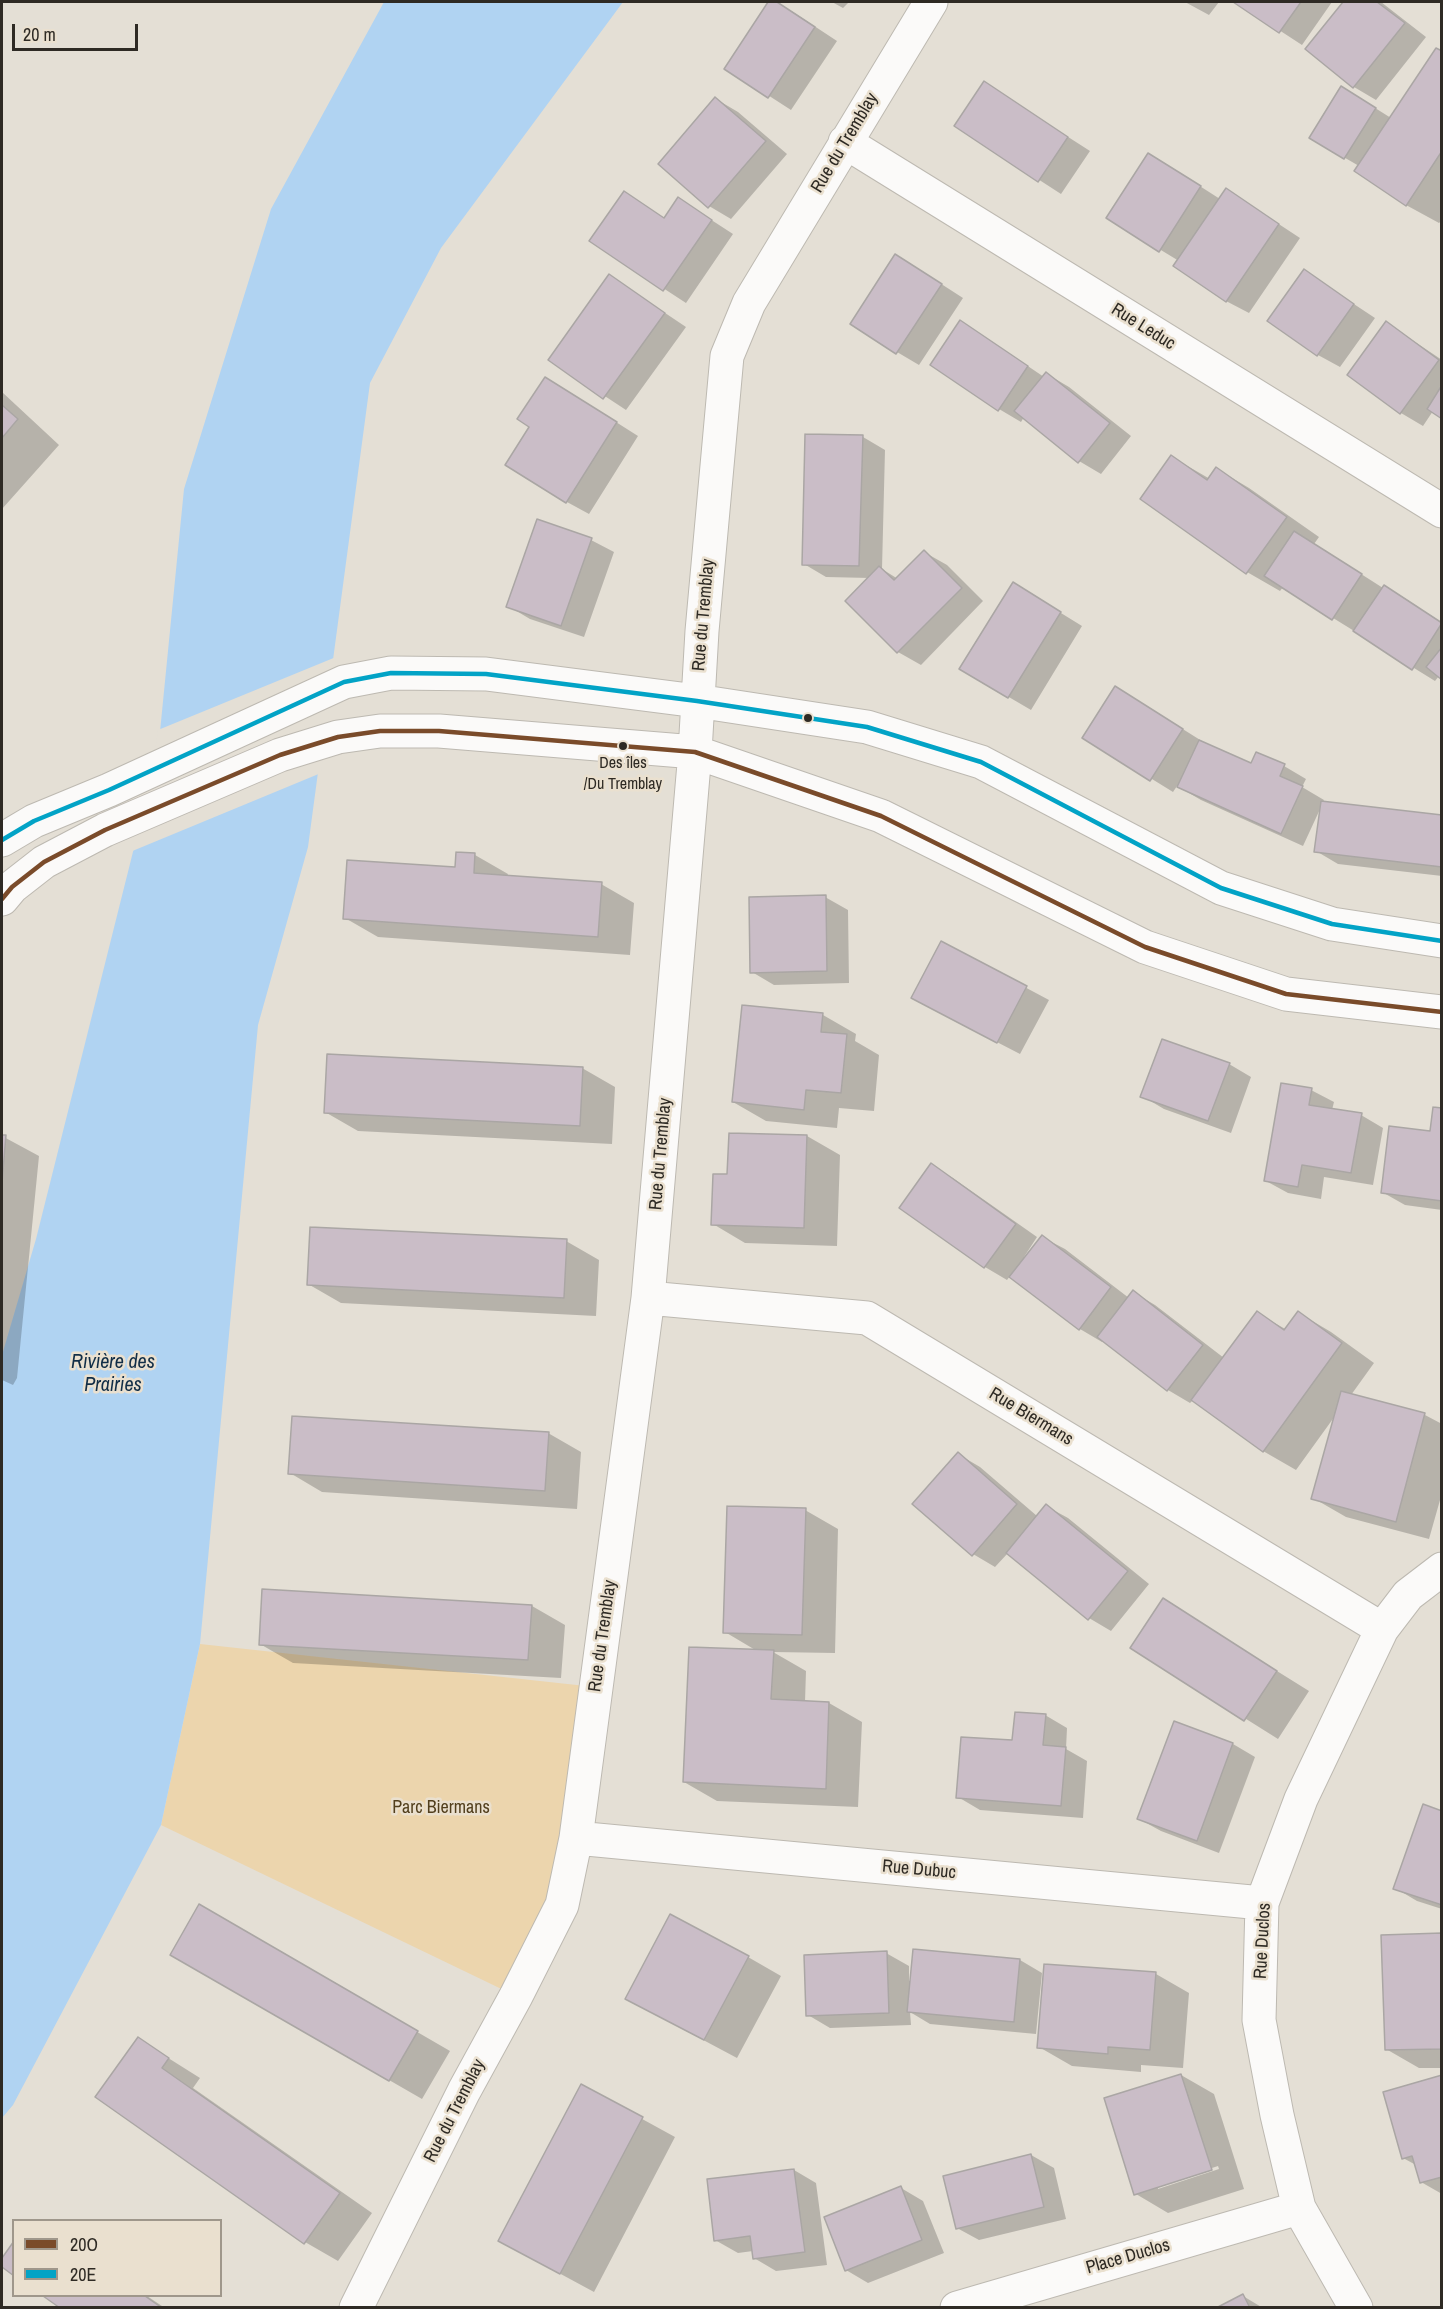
<!DOCTYPE html>
<meta charset="utf-8">
<style>
body{margin:0}
#map{position:relative;width:1443px;height:2309px;overflow:hidden;background:#e4dfd5;font-family:"Archivo Narrow",sans-serif}
canvas{display:block}
.frame{position:absolute;inset:0;border:3px solid #2e2a24;pointer-events:none}
.legend{position:absolute;left:12px;top:2219px;width:210px;height:78px;box-sizing:border-box;background:#eae0cf;border:2px solid #9f978b;margin:0;padding:8px 10px;list-style:none;font-size:18px;color:#2e2a24}
.legend li{display:flex;align-items:center;gap:12px;height:30px}
.legend b{width:30px;border:2px solid #9f978b}
.scale{position:absolute;left:12px;top:24px;width:126px;height:27px;box-sizing:border-box;border:3px solid #2e2a24;border-top:0;padding-left:8px;font-size:18px;line-height:21px;white-space:nowrap;color:#2e2a24;-webkit-text-stroke:4px #eae0cf;paint-order:stroke}
</style>
<div id="map">
<canvas width="1443" height="2309"></canvas>
<div class="frame"></div>
<ul class="legend">
<li><b style="height:8px;background:#7a4b2a"></b>20O</li>
<li><b style="height:8px;background:#02a3c6"></b>20E</li>
</ul>
<div class="scale">20 m</div>
</div>
<script>
const ctx = document.querySelector('canvas').getContext('2d');
ctx.lineJoin = 'round';
function paint(path, color) { ctx.fillStyle = color; ctx.fill(path, 'evenodd'); }
const shape = rows => new Path2D(rows.map(r => 'M' + r).join(''));
function trace(path, color, width, dash) { ctx.strokeStyle = color; ctx.lineWidth = width; ctx.lineCap = dash ? 'butt' : 'round'; ctx.setLineDash(dash || []); ctx.stroke(path); }
function drawText(font, color, halo, rows, align = 'center') {
  ctx.font = font + ' "Archivo Narrow",sans-serif'; ctx.lineWidth = 5; ctx.setLineDash([]); ctx.textBaseline = 'middle'; ctx.strokeStyle = halo; ctx.fillStyle = color; for (const [text, x, y, turn = 0] of rows) {
    ctx.save(); ctx.translate(x, y); ctx.rotate((+turn || 0) * Math.PI / 180); ctx.textAlign = isNaN(turn) ? turn : align; if (halo) ctx.strokeText(text, 0, 0); ctx.fillText(text, 0, 0); ctx.restore();
  }
}
paint(shape([
 [200,1644,595,1687,576,1838,516,1996,161,1825]
]), '#ecd5ad');
paint(shape([
 [384,2,623,2,441,248,370,383,308,847,258,1025,200,1644,161,1825,13,2105,2,2118,2,1355,36,1239,158,752,184,489,271,209]
]), '#b0d3f2');
paint(shape([
 [336,657,321,773,130,852,155,751,158,730]
]), '#e4dfd5');
paint(shape([
 [770,2,775,2,793,12,837,41,791,110,726,68],
 [832,2,849,2,843,8],
 [1185,2,1219,2,1209,15],
 [1236,2,1332,2,1302,45],
 [1345,2,1381,2,1426,37,1376,100,1354,87,1307,49],
 [1442,52,1442,220,1439,223,1406,205,1359,166,1311,138,1364,101,1391,118],
 [984,83,1090,151,1061,194,956,126],
 [716,99,738,112,787,154,731,219,709,206],
 [1170,167,1220,199,1227,190,1300,238,1249,313,1226,301,1179,261,1108,218],
 [624,193,665,219,679,199,733,234,686,303,591,241],
 [918,269,963,298,919,365,897,352],
 [1304,271,1375,318,1340,367,1318,355],
 [610,276,686,327,626,410,550,360],
 [1387,323,1442,360,1442,417,1433,411,1423,426,1401,413,1349,375],
 [982,335,1044,377,1047,374,1069,387,1131,436,1101,474,1079,461,1024,417,1021,422,999,409],
 [567,391,638,436,589,514,567,502],
 [2,392,59,445,2,509],
 [863,437,885,450,882,569,898,579,924,552,947,565,983,601,921,665,898,652,847,601,870,578,826,577,804,564],
 [1172,457,1210,479,1217,469,1249,488,1319,537,1314,544,1383,588,1384,587,1406,599,1442,623,1442,678,1439,676,1435,681,1283,587,1280,591,1247,572,1143,499],
 [591,540,614,552,584,637,530,619,508,606],
 [1035,597,1082,626,1031,710,961,669],
 [1138,701,1205,743,1252,765,1284,766,1306,779,1302,787,1324,800,1323,802,1442,816,1442,876,1338,864,1316,851,1321,807,1303,846,1201,800,1177,786,1173,792,1084,737],
 [475,855,508,874,507,877,601,884,634,903,630,955,378,937,345,918,456,869],
 [825,897,848,910,849,983,774,985,752,972],
 [942,943,1049,1000,1020,1054,935,1010],
 [823,1015,856,1034,855,1041,879,1055,874,1111,839,1108,837,1128,766,1121,733,1102],
 [1229,1064,1251,1077,1231,1133,1164,1109,1142,1096],
 [582,1068,615,1087,612,1144,358,1131,325,1112],
 [1311,1090,1334,1102,1332,1110,1361,1115,1383,1128,1373,1185,1324,1177,1321,1199,1288,1193,1266,1181],
 [1442,1110,1442,1210,1405,1205,1382,1192,1431,1133],
 [730,1134,807,1136,840,1155,837,1246,745,1243,713,1224,729,1176],
 [2,1136,39,1156,17,1378,13,1385,2,1380],
 [931,1165,953,1178,1037,1237,1024,1257,1026,1258,1042,1237,1065,1249,1129,1298,1133,1292,1155,1305,1224,1358,1257,1313,1287,1330,1299,1313,1331,1332,1374,1363,1351,1395,1425,1415,1442,1424,1442,1493,1429,1539,1346,1517,1313,1498,1335,1416,1296,1470,1263,1451,1193,1400,1190,1403,1168,1390,1103,1340,1102,1342,1080,1329,1010,1276,1007,1280,985,1267,901,1208],
 [566,1241,599,1260,596,1316,341,1303,308,1284],
 [548,1433,581,1452,577,1509,322,1492,290,1473],
 [958,1454,980,1467,1037,1516,1046,1506,1068,1518,1149,1584,1111,1631,1089,1618,1008,1553,995,1567,973,1554],
 [805,1510,838,1529,835,1653,773,1652,806,1671,805,1702,829,1703,862,1722,858,1807,717,1801,684,1782,757,1651,725,1632],
 [1163,1600,1309,1691,1278,1739,1133,1648],
 [532,1606,565,1625,561,1678,293,1663,260,1644],
 [1045,1715,1067,1728,1066,1749,1087,1761,1083,1818,980,1810,958,1797,1014,1742],
 [1233,1744,1255,1757,1219,1853,1161,1831,1139,1819],
 [1442,1813,1442,1909,1417,1901,1395,1888],
 [200,1906,450,2051,422,2099,172,1955],
 [1442,1934,1442,2068,1419,2068,1386,2049],
 [886,1953,909,1966,909,1981,1020,1960,1042,1973,1036,2034,930,2024,910,2012,911,2025,830,2028,808,2015],
 [748,1957,781,1976,737,2058,660,2017],
 [1046,1965,1156,1974,1189,1993,1183,2068,1141,2065,1141,2072,1072,2066,1039,2047],
 [138,2039,200,2078,193,2088,372,2213,338,2261,305,2242,97,2097],
 [1181,2075,1214,2094,1244,2189,1168,2213,1136,2194],
 [1218,2166,1219,2169,1158,2189,1158,2186],
 [1442,2077,1442,2194,1421,2182,1416,2165,1403,2158],
 [582,2086,675,2137,594,2292,533,2259],
 [1031,2155,1054,2168,1066,2219,979,2240,957,2228],
 [794,2170,816,2183,827,2265,776,2271,754,2258,753,2251,738,2253,715,2240],
 [901,2188,923,2201,944,2253,868,2283,846,2270],
 [45,2296,147,2296,165,2308,63,2308],
 [1243,2296,1263,2308,1220,2308]
]), '#0003');
const building = shape([
 [768,2,777,2,815,27,768,98,724,69,768,2],
 [1233,2,1301,2,1279,33,1233,2],
 [1343,2,1377,2,1405,23,1353,88,1305,49,1343,2],
 [1436,48,1442,51,1442,151,1406,206,1354,171,1436,48],
 [984,81,1068,137,1038,182,954,126,984,81],
 [1341,86,1376,108,1344,159,1309,138,1341,86],
 [715,97,766,141,708,208,658,164,715,97],
 [1148,153,1201,186,1159,252,1106,218,1148,153],
 [1226,188,1279,224,1226,302,1173,266,1226,188],
 [624,191,664,218,678,197,712,220,663,291,589,241,624,191],
 [895,254,942,284,896,354,850,324,895,254],
 [1304,269,1354,304,1317,356,1267,321,1304,269],
 [609,274,665,313,603,399,548,360,609,274],
 [960,320,1028,366,998,411,930,365,960,320],
 [1386,321,1439,360,1400,414,1347,375,1386,321],
 [1046,372,1110,423,1078,463,1014,411,1046,372],
 [545,377,617,422,566,503,505,465,529,427,517,419,545,377],
 [1442,385,1442,419,1427,409,1442,385],
 [2,405,18,419,2,438,2,405],
 [805,434,863,435,859,566,802,565,805,434],
 [1171,455,1207,480,1216,467,1287,517,1246,574,1140,499,1171,455],
 [537,519,592,538,561,626,506,607,537,519],
 [1294,531,1362,574,1332,620,1264,576,1294,531],
 [924,550,962,588,897,653,845,601,879,566,894,580,924,550],
 [1013,582,1061,612,1008,698,959,669,1013,582],
 [1384,585,1442,623,1412,670,1353,631,1384,585],
 [1442,647,1442,680,1426,667,1442,647],
 [1115,686,1183,729,1150,781,1082,738,1115,686],
 [1199,740,1251,763,1256,752,1285,764,1280,776,1303,786,1281,834,1177,787,1199,740],
 [1321,801,1442,815,1442,867,1314,852,1321,801],
 [456,852,475,853,474,873,602,882,598,937,343,919,347,860,455,867,456,852],
 [826,895,827,971,750,973,749,897,826,895],
 [941,941,1027,986,997,1043,911,998,941,941],
 [742,1005,823,1013,821,1032,847,1034,841,1093,806,1090,804,1110,732,1102,742,1005],
 [1162,1039,1230,1063,1208,1121,1140,1097,1162,1039],
 [327,1054,583,1067,580,1126,324,1113,327,1054],
 [1281,1083,1312,1088,1309,1105,1362,1113,1351,1173,1302,1165,1298,1187,1264,1181,1281,1083],
 [1433,1107,1442,1108,1442,1201,1381,1193,1389,1126,1430,1131,1433,1107],
 [729,1133,807,1135,804,1228,711,1225,713,1174,727,1174,729,1133],
 [2,1135,6,1135,2,1183,2,1135],
 [931,1163,1016,1224,984,1268,899,1208,931,1163],
 [310,1227,567,1239,564,1298,307,1285,310,1227],
 [1042,1235,1111,1287,1079,1330,1009,1277,1042,1235],
 [1133,1290,1203,1345,1167,1391,1097,1337,1133,1290],
 [1257,1311,1284,1330,1298,1311,1342,1343,1263,1452,1191,1400,1257,1311],
 [1341,1391,1425,1413,1396,1522,1311,1499,1341,1391],
 [292,1416,549,1432,545,1491,288,1474,292,1416],
 [958,1452,1017,1504,972,1556,912,1504,958,1452],
 [1046,1504,1128,1571,1088,1620,1006,1553,1046,1504],
 [727,1506,806,1508,802,1635,723,1633,727,1506],
 [262,1589,532,1605,528,1660,259,1645,262,1589],
 [1163,1598,1277,1671,1244,1721,1130,1648,1163,1598],
 [689,1647,774,1650,771,1699,829,1702,826,1789,683,1782,689,1647],
 [1015,1712,1046,1714,1043,1745,1066,1747,1061,1806,956,1798,961,1737,1012,1740,1015,1712],
 [1174,1721,1233,1743,1197,1841,1137,1819,1174,1721],
 [1423,1804,1442,1811,1442,1905,1393,1889,1423,1804],
 [199,1904,418,2031,389,2081,170,1955,199,1904],
 [670,1914,749,1956,704,2040,625,1999,670,1914],
 [1442,1933,1442,2049,1385,2050,1381,1935,1442,1933],
 [913,1949,1020,1959,1014,2022,907,2012,913,1949],
 [887,1951,889,2013,806,2016,804,1955,887,1951],
 [1044,1964,1156,1972,1150,2050,1108,2047,1108,2054,1037,2048,1044,1964],
 [138,2037,169,2058,162,2068,340,2193,304,2244,95,2097,138,2037],
 [1181,2074,1212,2170,1134,2195,1104,2098,1181,2074],
 [1442,2075,1442,2177,1420,2183,1412,2156,1402,2159,1383,2092,1442,2075],
 [581,2084,643,2117,560,2274,498,2241,581,2084],
 [1031,2154,1044,2207,956,2229,943,2176,1031,2154],
 [794,2169,805,2252,753,2259,750,2236,714,2241,707,2179,794,2169],
 [901,2186,922,2240,845,2271,824,2217,901,2186],
 [14,2241,14,2276,2,2267,2,2258,14,2241],
 [1243,2294,1250,2308,1216,2308,1243,2294],
 [43,2296,145,2296,162,2308,60,2308,43,2296]
]);
paint(building, '#cabdc7');
trace(building, '#aaa6a4', 1.5);
const street = shape([
 [845,142,1442,511],
 [2,840,34,821,109,790,344,682,391,673,486,674,697,701,867,727,981,762,1221,888,1332,924,1442,941],
 [2,899,12,887,44,862,105,830,280,755,338,737,380,731,439,731,695,752,881,816,1145,947,1286,994,1442,1012],
 [648,1298,867,1318,1382,1629],
 [576,1838,1262,1903],
 [356,2308,464,2091,516,1996,562,1905,576,1838,648,1298,695,752,702,631,727,356,749,303,931,2],
 [957,2308,1299,2208],
 [1356,2308,1299,2208,1277,2115,1259,2020,1262,1903,1301,1799,1382,1629,1408,1595,1442,1569]
]);
trace(street, '#bdb9b1', 35);
trace(street, '#fbfaf9', 33);
trace(shape([
 [2,899,12,887,44,862,105,830,280,755,338,737,380,731,439,731,695,752,881,816,1145,947,1286,994,1442,1012]
]), '#7a4b2a', 4.5);
trace(shape([
 [2,840,34,821,109,790,344,682,391,673,486,674,697,701,867,727,981,762,1221,888,1332,924,1442,941]
]), '#02a3c6', 4.5);
for (const [x, y, r, color] of [
 [808,718,5,"#2e2a24"],
 [623,746,5,"#2e2a24"]
]) { const dot = new Path2D(); dot.arc(x, y, r, 0, 2 * Math.PI); ctx.fillStyle = color; ctx.fill(dot); trace(dot, '#eae0cf', 2); }
drawText('16px', '#2e2a24', '#eae0cf', [
 ["Des îles",623,764],
 ["/Du Tremblay",623,785]
]);
drawText('18px', '#2e2a24', '#eae0cf', [
 ["Rue du Tremblay",845,143,-59],
 ["Rue Leduc",1143,327,32],
 ["Rue du Tremblay",704,615,-85],
 ["Rue du Tremblay",661,1154,-85],
 ["Rue Biermans",1031,1417,31],
 ["Rue du Tremblay",603,1636,-82],
 ["Rue Dubuc",919,1870,5],
 ["Rue Duclos",1263,1941,-87],
 ["Rue du Tremblay",455,2111,-63],
 ["Place Duclos",1128,2257,-16]
]);
drawText('18px', '#523f1d', '#eae0cf', [
 ["Parc Biermans",441,1808]
]);
drawText('italic 20px', '#122e47', '#eae0cf', [
 ["Rivière des",113,1363],
 ["Prairies",113,1386]
]);
</script>
